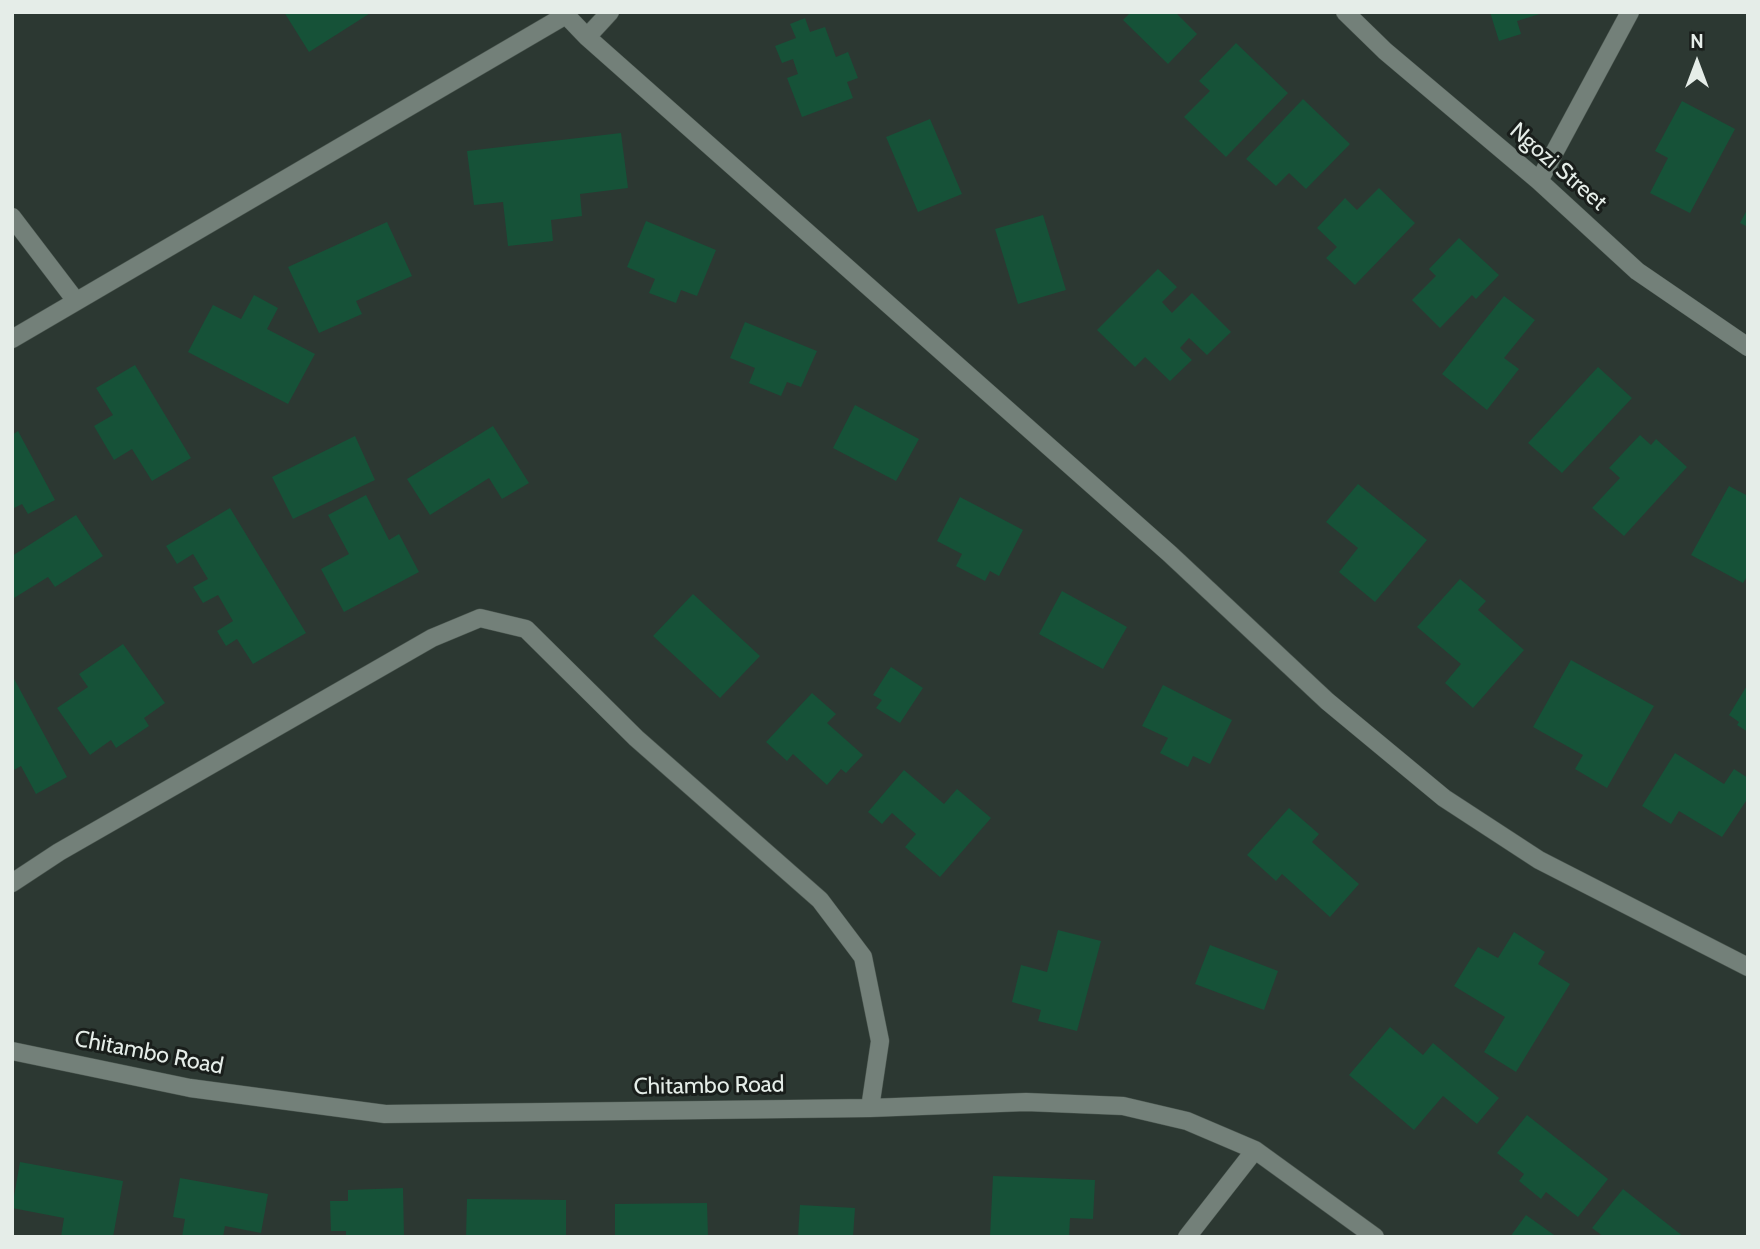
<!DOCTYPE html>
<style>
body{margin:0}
#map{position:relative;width:1760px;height:1249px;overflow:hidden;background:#2c3832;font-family:Cabin,sans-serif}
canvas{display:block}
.frame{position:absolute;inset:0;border:14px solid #e5ede8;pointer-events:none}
.north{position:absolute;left:1662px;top:28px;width:70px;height:70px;-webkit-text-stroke:5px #191e1b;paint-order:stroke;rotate:0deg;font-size:19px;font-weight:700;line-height:28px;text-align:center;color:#e5ede8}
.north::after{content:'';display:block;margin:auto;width:24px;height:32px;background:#e5ede8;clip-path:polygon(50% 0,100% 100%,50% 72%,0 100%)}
</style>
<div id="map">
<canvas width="1760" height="1249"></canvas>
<div class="frame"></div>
<div class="north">N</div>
</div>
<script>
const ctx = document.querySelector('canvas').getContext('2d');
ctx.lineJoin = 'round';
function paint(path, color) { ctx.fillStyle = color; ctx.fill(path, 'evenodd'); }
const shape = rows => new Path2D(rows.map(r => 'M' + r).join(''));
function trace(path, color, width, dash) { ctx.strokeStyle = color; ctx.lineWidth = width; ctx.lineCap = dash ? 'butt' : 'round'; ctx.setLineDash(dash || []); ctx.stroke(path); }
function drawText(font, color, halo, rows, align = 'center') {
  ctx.font = font + ' Cabin,sans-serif'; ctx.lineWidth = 6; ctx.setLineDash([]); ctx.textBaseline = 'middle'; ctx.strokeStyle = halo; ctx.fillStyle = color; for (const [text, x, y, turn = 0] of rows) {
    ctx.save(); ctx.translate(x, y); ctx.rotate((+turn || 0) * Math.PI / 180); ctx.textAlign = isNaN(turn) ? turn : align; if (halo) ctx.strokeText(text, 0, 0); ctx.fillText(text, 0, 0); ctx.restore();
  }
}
paint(shape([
 [284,12,372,12,309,52],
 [1131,12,1175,12,1197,34,1168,64,1123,20],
 [1490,12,1543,12,1543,13,1517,21,1521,34,1499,41],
 [805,18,810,32,825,27,836,57,848,52,858,78,847,82,853,98,802,117,787,78,798,74,793,59,782,63,775,46,796,38,790,24],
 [1236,43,1288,93,1226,157,1184,117,1210,91,1199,81],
 [1303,99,1350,144,1306,189,1289,173,1276,186,1246,159],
 [1682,101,1735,129,1690,213,1650,193,1668,158,1655,151],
 [930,119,962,194,918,212,886,137],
 [621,133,628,188,580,194,582,216,551,220,553,241,508,246,503,202,474,205,467,151],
 [1379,188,1415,223,1355,285,1326,258,1337,247,1317,228,1345,198,1357,210],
 [1748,208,1748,227,1740,223],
 [1043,215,1066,290,1018,304,995,229],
 [646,221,716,250,697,296,681,290,676,303,649,293,655,279,627,267],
 [387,222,412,276,356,301,362,314,319,333,288,267],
 [1459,238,1499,275,1476,299,1472,295,1440,328,1412,300,1436,276,1429,269],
 [1158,269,1177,287,1162,302,1172,313,1192,293,1231,332,1207,355,1189,338,1180,348,1192,360,1170,381,1145,357,1135,367,1097,330],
 [254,295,278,308,267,329,315,354,288,404,188,352,213,305,241,319],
 [1504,296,1535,320,1504,358,1519,369,1487,410,1442,374],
 [745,322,817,351,801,387,787,382,781,396,749,383,755,368,730,358],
 [135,365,191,458,152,481,132,449,114,460,94,426,113,415,96,388],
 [1598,367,1632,398,1562,473,1528,443],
 [855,405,919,439,896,481,833,448],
 [493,426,529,483,502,499,489,478,430,515,407,479],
 [18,431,55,500,28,514,22,504,12,509,12,435],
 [1640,435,1651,445,1656,439,1687,467,1624,536,1592,508,1620,478,1609,468],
 [355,436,375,480,293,519,272,477],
 [1358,484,1427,540,1375,602,1339,572,1358,548,1326,522],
 [1729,486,1748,496,1748,575,1743,583,1691,555],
 [366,495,389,540,399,534,419,572,344,612,321,569,349,554,328,515],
 [960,497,1023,530,999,576,990,571,985,581,956,566,962,554,937,541],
 [230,508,306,633,253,664,237,639,226,646,217,631,233,621,218,595,203,603,193,587,208,579,193,554,177,564,166,546],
 [76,515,103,556,55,587,48,577,14,598,12,595,12,556],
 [1460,579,1486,601,1478,610,1524,650,1473,708,1445,683,1461,664,1417,627],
 [1062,591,1127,627,1103,669,1039,634],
 [693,594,760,656,720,698,653,636],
 [123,644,165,703,144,718,149,726,116,748,111,740,90,755,57,708,88,687,79,674],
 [1571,660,1654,706,1607,788,1575,769,1583,755,1533,727],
 [891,667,923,688,900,723,876,708,882,700,873,695],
 [12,675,67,777,36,794,21,766,12,771],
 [1748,684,1748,732,1737,725,1739,722,1729,715],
 [1163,685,1232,720,1210,764,1193,756,1188,767,1160,753,1168,738,1142,726],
 [812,693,836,714,827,723,863,755,846,773,841,769,827,785,793,754,787,761,766,742],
 [1675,753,1724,784,1734,769,1748,778,1748,798,1722,837,1679,811,1671,824,1642,806],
 [904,770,944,804,957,789,991,818,940,877,905,847,916,834,892,813,882,824,868,812],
 [1289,808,1319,834,1312,842,1359,884,1330,917,1282,874,1276,881,1247,855],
 [1058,930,1101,941,1077,1031,1038,1021,1041,1010,1012,1002,1021,965,1047,972],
 [1514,932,1545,952,1538,964,1570,984,1516,1072,1484,1052,1505,1017,1454,986,1478,947,1498,958],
 [1210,945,1278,971,1264,1010,1195,984],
 [1390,1027,1423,1055,1433,1043,1499,1098,1477,1124,1443,1096,1414,1130,1349,1075],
 [1527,1115,1608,1179,1578,1217,1546,1192,1541,1199,1519,1181,1524,1174,1497,1153],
 [20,1162,123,1181,113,1237,61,1237,64,1218,12,1208],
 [993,1176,1095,1180,1093,1219,1070,1218,1069,1237,990,1237],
 [180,1178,268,1194,261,1233,225,1226,223,1237,182,1237,185,1219,173,1217],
 [403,1188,404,1237,346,1237,346,1231,331,1231,330,1201,348,1201,348,1190],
 [1623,1189,1684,1237,1604,1237,1592,1228],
 [467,1199,566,1200,566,1237,466,1237],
 [707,1203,708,1237,615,1237,615,1204],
 [800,1205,855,1208,853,1237,798,1237],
 [1526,1215,1557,1237,1510,1237]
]), '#165238');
const street = shape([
 [563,12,587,37,1170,554,1327,701,1444,798,1539,860,1748,967],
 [1345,12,1385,51,1539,181,1637,271,1748,347],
 [587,37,610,12],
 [1539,181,1630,12],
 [12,217,76,301],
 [12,339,566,15],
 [12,883,59,852,432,638,480,618,526,629,636,738,820,900,863,957,880,1041,870,1108],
 [12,1051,190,1088,385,1114,870,1108,1026,1102,1123,1106,1187,1121,1255,1150,1375,1237],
 [1187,1237,1255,1150]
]);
trace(street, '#4a554f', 19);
trace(street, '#738079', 18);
drawText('23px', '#e5ede8', '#191e1b', [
 ["Ngozi Street",1558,167,41],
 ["Chitambo Road",149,1053,11],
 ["Chitambo Road",709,1086,-1]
]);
</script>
